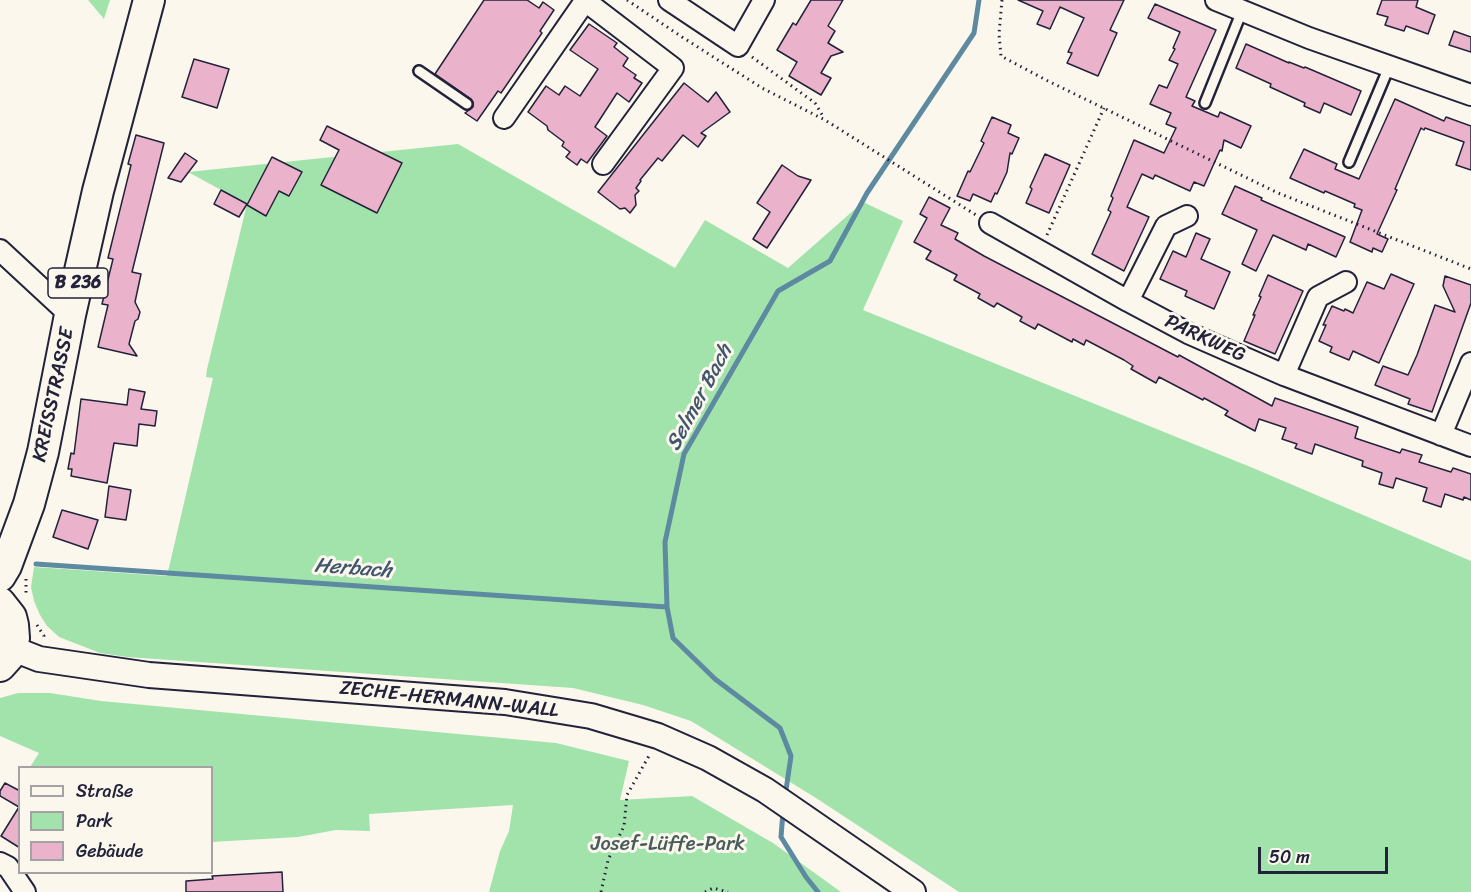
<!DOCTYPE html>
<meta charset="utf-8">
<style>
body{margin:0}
#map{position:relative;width:1471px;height:892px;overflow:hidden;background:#fbf7ec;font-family:Sriracha,sans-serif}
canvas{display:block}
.legend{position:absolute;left:18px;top:766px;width:195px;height:108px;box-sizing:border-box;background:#fbf7ec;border:2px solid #a4a2a5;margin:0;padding:8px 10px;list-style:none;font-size:18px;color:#22223b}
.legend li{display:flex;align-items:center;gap:12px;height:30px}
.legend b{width:30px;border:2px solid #a4a2a5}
.scale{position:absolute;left:1258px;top:847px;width:130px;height:27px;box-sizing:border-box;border:3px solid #22223b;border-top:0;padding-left:8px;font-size:18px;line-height:21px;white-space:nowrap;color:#22223b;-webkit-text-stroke:4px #fbf7ec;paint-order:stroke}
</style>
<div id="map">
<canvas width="1471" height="892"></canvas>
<ul class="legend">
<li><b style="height:8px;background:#fbf7ec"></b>Straße</li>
<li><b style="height:16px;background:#a2e3ac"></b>Park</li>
<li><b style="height:16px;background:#eab3cb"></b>Gebäude</li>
</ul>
<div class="scale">50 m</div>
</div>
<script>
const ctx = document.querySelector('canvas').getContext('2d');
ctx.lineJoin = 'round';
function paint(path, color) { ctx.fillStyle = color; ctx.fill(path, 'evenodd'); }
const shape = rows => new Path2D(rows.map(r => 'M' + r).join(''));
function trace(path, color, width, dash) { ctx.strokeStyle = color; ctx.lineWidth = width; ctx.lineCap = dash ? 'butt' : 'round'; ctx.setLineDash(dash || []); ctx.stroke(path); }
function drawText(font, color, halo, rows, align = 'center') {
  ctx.font = font + ' Sriracha,sans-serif'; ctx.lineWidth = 6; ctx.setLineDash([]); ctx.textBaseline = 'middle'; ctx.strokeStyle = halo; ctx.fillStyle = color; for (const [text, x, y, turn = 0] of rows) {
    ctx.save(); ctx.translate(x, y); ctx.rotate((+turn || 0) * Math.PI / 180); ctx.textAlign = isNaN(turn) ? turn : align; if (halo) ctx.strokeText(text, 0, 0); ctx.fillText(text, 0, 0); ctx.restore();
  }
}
paint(shape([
 [88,0,110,0,104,19],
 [458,144,675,268,705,220,788,268,863,202,903,221,863,310,1253,468,1471,561,1471,892,959,892,816,798,691,721,643,705,573,688,127,657,100,653,59,637,47,626,40,615,34,601,31,587,34,567,167,576,213,378,206,377,207,369,247,204,188,172],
 [18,693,50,693,101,701,556,743,629,761,620,800,692,796,773,843,841,892,489,892,500,851,509,831,513,805,369,814,370,831,336,830,298,837,212,842,212,768,30,767,39,753,0,736,0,698]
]), '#a2e3ac');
trace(shape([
 [36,564,667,607],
 [785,797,791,756,780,728,715,679,673,638,667,607,665,542,684,454,778,291,830,261,867,193,974,33,979,0],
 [783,812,781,837,806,877,818,892]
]), '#5d8aa0', 5);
const building = shape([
 [484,0,527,0,539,8,543,2,554,10,540,31,542,33,501,93,498,91,477,121,465,113,473,107,473,102,471,99,435,74,484,0],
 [811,0,843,0,828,26,835,31,828,43,843,52,831,56,821,73,831,78,821,95,789,76,797,62,777,50,793,23,796,25,811,0],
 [1018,0,1124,0,1110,30,1117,33,1098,76,1067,63,1072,53,1068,52,1084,18,1060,7,1050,29,1037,24,1043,11,1018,0],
 [1382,0,1418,0,1416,7,1435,15,1428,34,1406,26,1404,31,1385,25,1388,17,1377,14,1382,0],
 [1155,4,1216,30,1186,97,1195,101,1192,106,1218,117,1220,112,1251,126,1241,148,1224,140,1222,151,1220,150,1204,186,1194,182,1190,191,1155,175,1153,179,1142,174,1127,207,1149,217,1124,271,1092,254,1111,212,1108,210,1113,198,1111,196,1134,140,1164,153,1176,128,1166,124,1171,113,1150,104,1159,85,1167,88,1178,64,1169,60,1175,49,1173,48,1180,32,1148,18,1155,4],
 [589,24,617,43,614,47,628,58,623,66,636,75,634,78,642,83,629,102,617,93,595,127,607,136,587,163,581,159,577,165,566,157,570,152,562,146,564,142,548,130,547,126,528,112,546,86,559,95,565,86,580,96,598,69,570,50,589,24],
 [1454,31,1471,37,1471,52,1449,45,1454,31],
 [1246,44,1289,63,1289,62,1304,68,1305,67,1361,91,1351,115,1324,103,1320,113,1304,106,1305,103,1270,87,1271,84,1236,68,1246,44],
 [194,59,229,69,217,108,182,97,194,59],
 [684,83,708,102,716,92,730,112,701,133,706,136,698,147,683,135,662,161,658,158,640,180,641,181,636,188,639,191,635,195,636,205,630,213,625,208,620,209,598,192,684,83],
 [1395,99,1444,121,1446,117,1471,126,1471,170,1456,165,1464,142,1425,128,1424,130,1421,128,1395,189,1397,190,1377,234,1388,239,1382,252,1373,248,1372,252,1350,242,1362,210,1354,207,1355,204,1325,191,1324,193,1290,178,1304,149,1337,164,1335,169,1359,179,1395,99],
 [992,117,1011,125,1008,133,1019,138,1012,154,1010,153,1007,172,997,194,995,193,991,202,973,194,970,201,957,196,968,171,970,172,984,143,981,141,992,117],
 [327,126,402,163,377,213,321,185,339,150,320,140,327,126],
 [136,135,164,143,132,272,141,274,135,302,140,312,138,319,135,321,129,344,137,356,98,347,108,305,102,304,113,259,108,258,131,165,128,164,136,135],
 [185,153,197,161,181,182,168,178,185,153],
 [1045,154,1070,165,1049,213,1026,203,1032,189,1030,187,1045,154],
 [272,157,302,172,289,196,279,191,266,216,247,205,272,157],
 [782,165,798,176,811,180,767,248,753,239,770,212,757,203,782,165],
 [1235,186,1262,198,1261,200,1345,237,1336,257,1308,244,1306,250,1273,235,1256,271,1242,264,1257,230,1222,214,1235,186],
 [221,190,247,204,239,217,214,204,221,190],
 [929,197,950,208,941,225,958,233,955,239,984,256,1178,357,1179,355,1272,406,1275,398,1358,427,1355,438,1400,453,1402,449,1422,455,1419,462,1451,472,1453,468,1471,474,1471,500,1464,497,1463,500,1445,494,1441,507,1423,501,1427,488,1396,478,1393,488,1379,484,1382,473,1362,466,1363,461,1315,444,1312,454,1295,448,1297,444,1282,439,1286,428,1259,419,1255,431,1225,415,1228,411,1204,398,1203,400,1159,377,1156,383,1131,369,1133,366,1124,360,1086,340,1084,345,1073,339,1072,342,1038,324,1035,329,1020,321,1022,317,997,303,994,307,978,298,980,294,954,280,957,275,926,259,931,251,914,242,927,218,920,214,929,197],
 [1196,233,1210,239,1201,259,1230,272,1214,309,1185,296,1187,291,1160,279,1173,251,1186,257,1196,233],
 [1391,274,1414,284,1379,363,1353,351,1349,360,1330,352,1332,347,1319,341,1326,325,1323,325,1332,306,1344,311,1345,309,1353,313,1367,282,1384,289,1391,274],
 [1268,275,1303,291,1275,354,1244,341,1255,315,1253,315,1261,297,1259,296,1268,275],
 [1445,276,1471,285,1471,303,1432,412,1408,404,1410,399,1375,385,1383,366,1408,375,1417,355,1435,305,1455,312,1443,286,1445,276],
 [129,389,145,392,141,409,157,411,155,426,139,424,137,446,114,443,107,483,71,476,72,469,68,469,71,453,74,454,81,399,127,405,129,389],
 [109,486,131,490,126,520,105,517,109,486],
 [62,510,98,520,88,549,53,537,62,510],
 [5,783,20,791,20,848,1,836,19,807,0,796,0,791,5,783],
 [282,872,283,892,186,892,186,881,213,879,212,876,282,872]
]);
paint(building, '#eab3cb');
trace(building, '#22223b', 1.5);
const service = shape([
 [419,71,467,104],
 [1205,103,1242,11],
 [1349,162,1389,67]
]);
const minor = shape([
 [584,0,673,68,603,164],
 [669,0,738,46,764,0],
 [1216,0,1309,38,1471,95],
 [504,118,585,1],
 [990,223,1128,301,1188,333,1284,375,1471,446],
 [0,250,70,315],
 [1128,301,1166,226,1187,216],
 [1284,375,1318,297,1346,282],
 [1441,435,1471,363],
 [0,863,8,867,25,892]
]);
const tertiary = shape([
 [11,648,39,659,149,675,505,702,591,716,658,736,708,758,765,790,913,892]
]);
const primary = shape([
 [0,576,6,566,29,504,43,452,70,315,98,191,149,0],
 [0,603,11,617,13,625,14,638,9,656,0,666]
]);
trace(service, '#22223b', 14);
trace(minor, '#22223b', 24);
trace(tertiary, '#22223b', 28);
trace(primary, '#22223b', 34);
trace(shape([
 [627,0,682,37,762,88,825,120,976,215],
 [1002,0,999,34,1001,56,1048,81,1278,193,1471,269],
 [752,57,815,103,824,118],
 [1047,235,1104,108],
 [26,579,26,597],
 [37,625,44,636,43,640],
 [601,892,608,860,624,826,627,795,650,754],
 [705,892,713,888,728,892]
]), '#22223b', 3, [1.5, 4.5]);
trace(service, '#fbf7ec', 9);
trace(minor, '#fbf7ec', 20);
trace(tertiary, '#fbf7ec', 24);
trace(primary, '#fbf7ec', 30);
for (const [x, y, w] of [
 [78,283,60]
]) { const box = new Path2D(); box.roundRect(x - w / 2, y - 15, w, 30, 4.5); ctx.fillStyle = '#fbf7ec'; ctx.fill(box); trace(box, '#22223b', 1.5); }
drawText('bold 18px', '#22223b', null, [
 ["B 236",78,283]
]);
drawText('20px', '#22223b', '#fbf7ec', [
 ["PARKWEG",1205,339,25],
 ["KREISSTRASSE",54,395,-78],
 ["ZECHE-HERMANN-WALL",449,700,6]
]);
drawText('20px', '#485c5d', '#fbf7ec', [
 ["Josef-Lüffe-Park",668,845]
]);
drawText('italic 21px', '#3f566e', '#fbf7ec', [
 ["Selmer Bach",700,398,-62],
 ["Herbach",353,569,4]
]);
</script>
